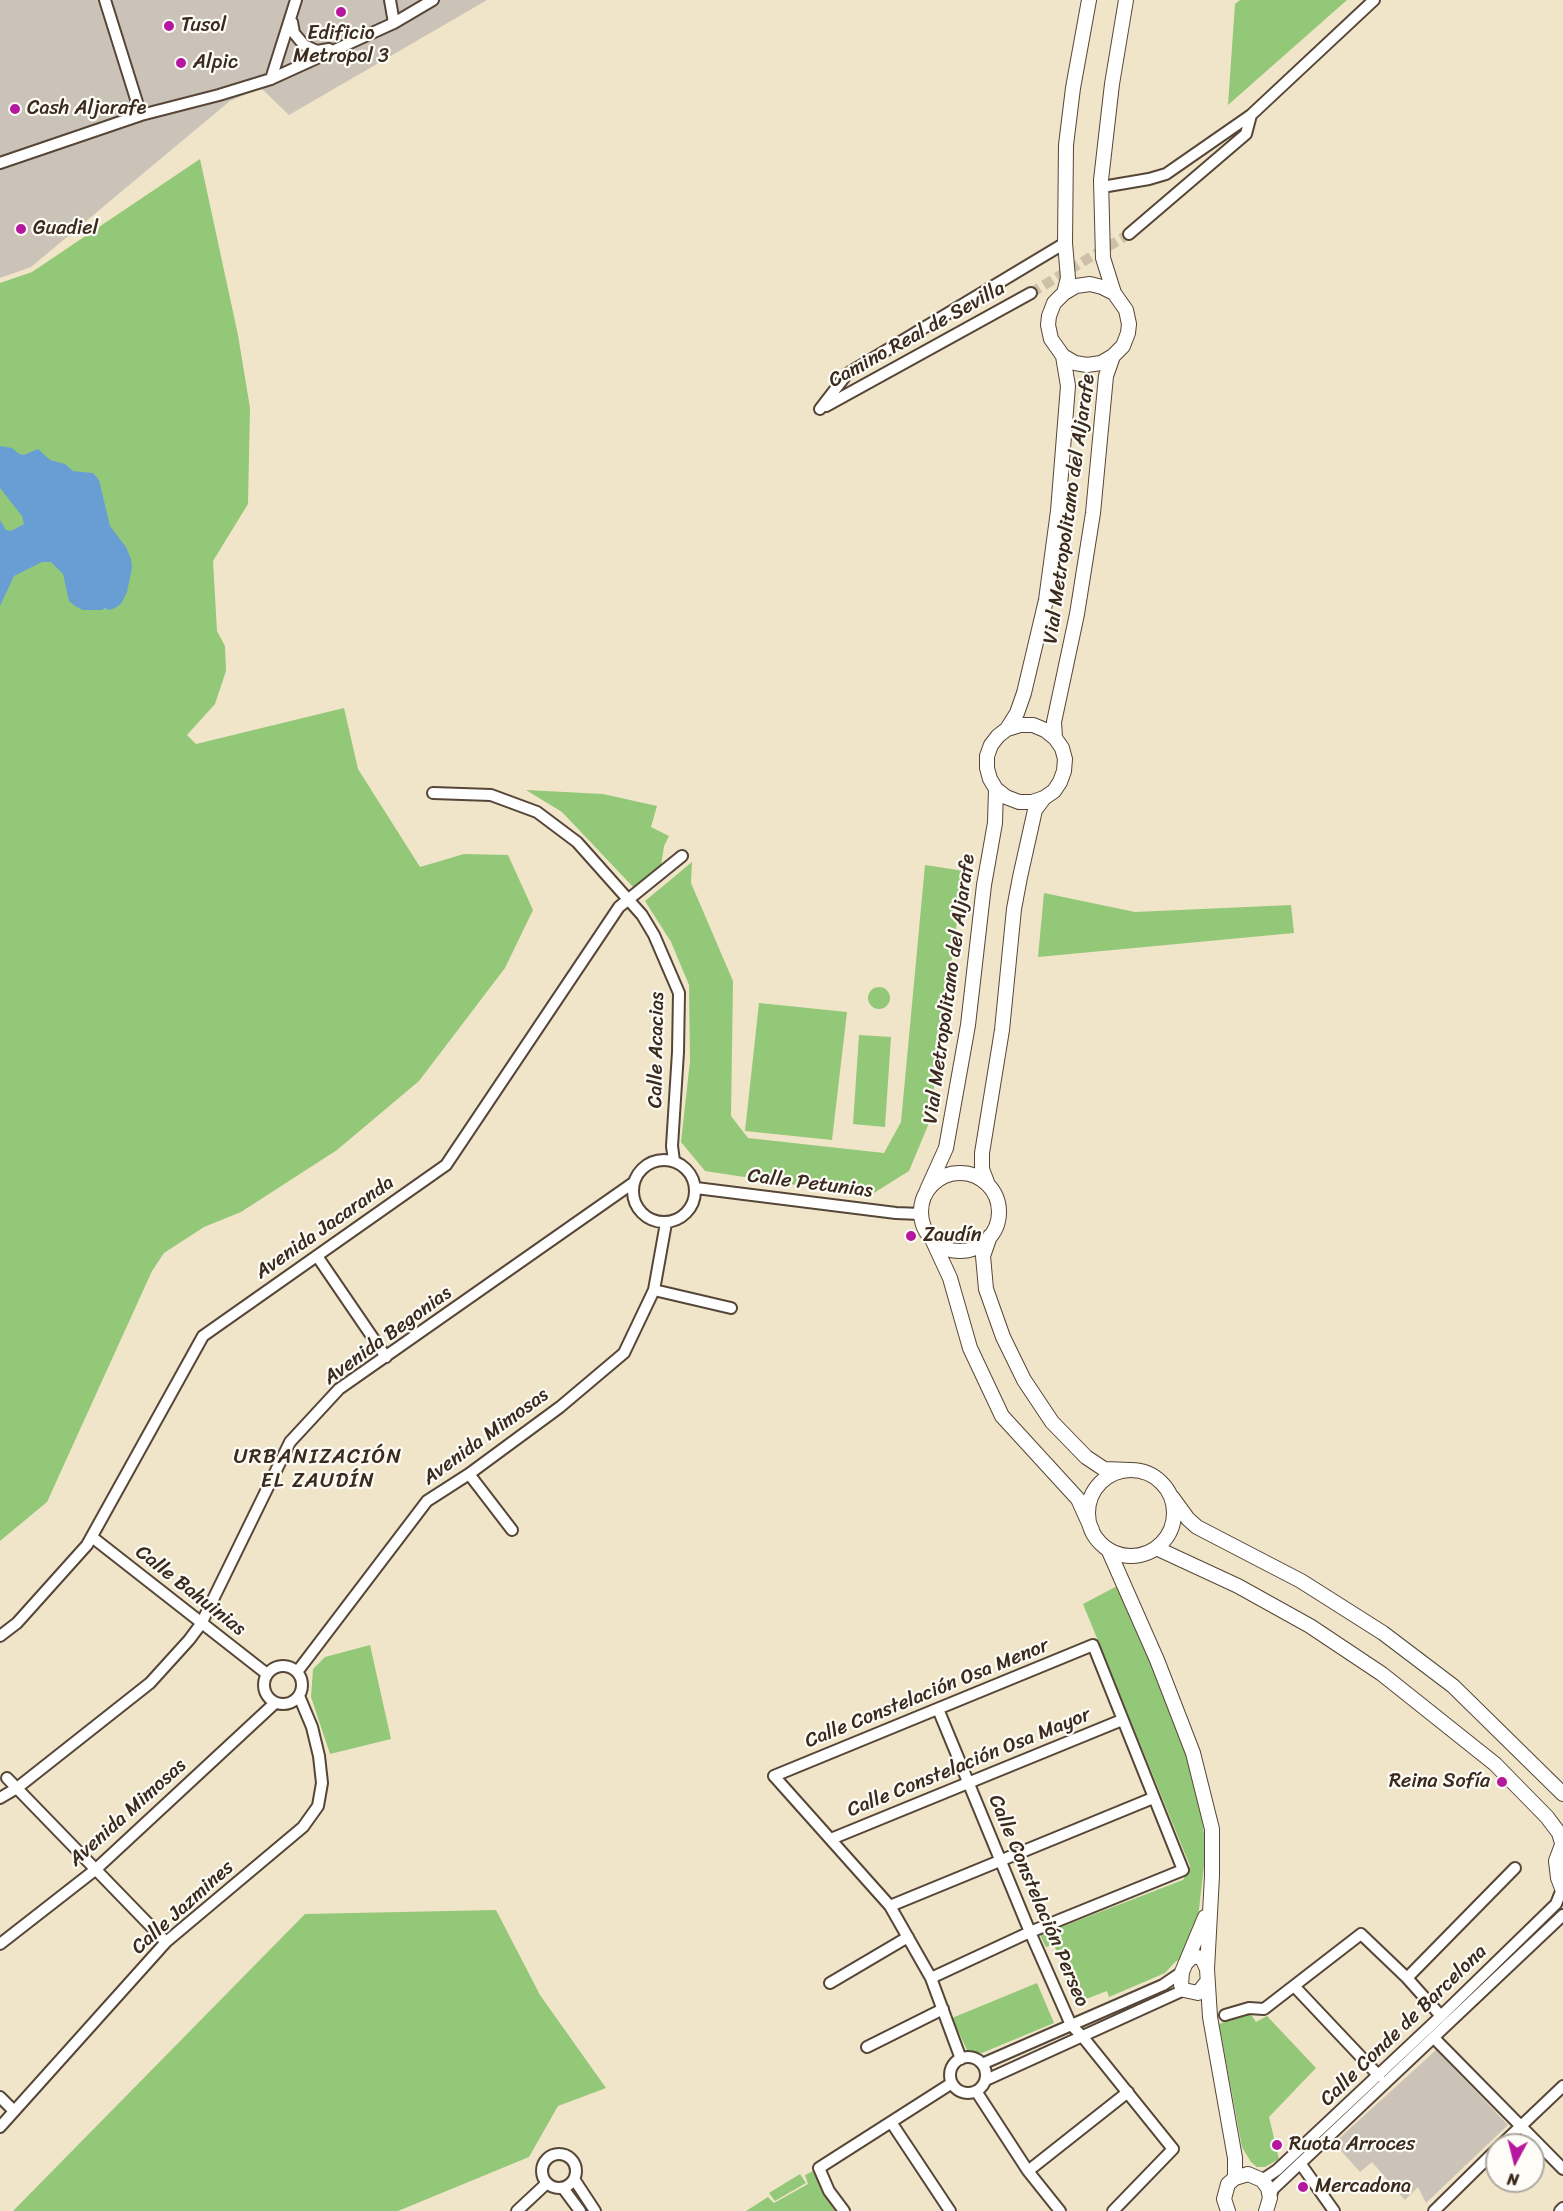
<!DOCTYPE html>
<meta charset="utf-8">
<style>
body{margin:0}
#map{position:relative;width:1563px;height:2211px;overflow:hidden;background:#f0e5c8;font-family:Sriracha,sans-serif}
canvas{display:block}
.north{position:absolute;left:1485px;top:2133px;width:60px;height:60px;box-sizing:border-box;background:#fdfcf7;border:2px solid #afa8a0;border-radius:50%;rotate:187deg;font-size:16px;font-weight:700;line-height:24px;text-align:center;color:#3b2a1e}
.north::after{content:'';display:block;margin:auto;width:21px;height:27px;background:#b5179e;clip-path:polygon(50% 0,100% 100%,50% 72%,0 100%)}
</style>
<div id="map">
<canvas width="1563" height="2211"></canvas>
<div class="north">N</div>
</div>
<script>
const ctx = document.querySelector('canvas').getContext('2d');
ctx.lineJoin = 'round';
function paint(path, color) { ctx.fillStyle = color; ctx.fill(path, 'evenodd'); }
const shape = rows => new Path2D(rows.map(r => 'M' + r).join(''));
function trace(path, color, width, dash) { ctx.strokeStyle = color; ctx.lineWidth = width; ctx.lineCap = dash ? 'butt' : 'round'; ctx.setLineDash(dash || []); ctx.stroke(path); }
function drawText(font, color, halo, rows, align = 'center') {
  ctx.font = font + ' Sriracha,sans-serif'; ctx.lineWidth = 4.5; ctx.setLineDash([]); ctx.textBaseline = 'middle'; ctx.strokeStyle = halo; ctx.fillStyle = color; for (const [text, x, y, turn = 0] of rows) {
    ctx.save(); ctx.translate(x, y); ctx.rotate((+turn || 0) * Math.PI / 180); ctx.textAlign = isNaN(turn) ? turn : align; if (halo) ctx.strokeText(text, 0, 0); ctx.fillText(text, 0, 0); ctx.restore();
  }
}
paint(shape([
 [0,0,487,0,289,115,261,88,230,101,31,267,0,278],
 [1436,2050,1508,2125,1426,2203,1418,2187,1405,2200,1372,2162,1360,2172,1334,2143]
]), '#cbc3b8');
paint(shape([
 [1240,0,1347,0,1228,105,1235,4],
 [200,159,238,335,250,408,248,504,213,561,217,631,225,646,226,671,215,704,187,735,196,744,344,708,358,769,420,867,464,854,508,855,533,910,505,968,419,1081,337,1150,241,1212,204,1227,164,1253,152,1271,47,1502,0,1541,0,283,32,272],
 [526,790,603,794,657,806,651,827,669,836,664,846,661,866,635,889,562,812],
 [692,862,691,883,733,981,731,1116,748,1138,884,1153,901,1122,925,865,964,871,929,1123,909,1171,869,1196,705,1171,681,1142,690,1061,689,985,671,942,645,901],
 [1044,893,1135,912,1291,905,1294,933,1038,957],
 '868 998a11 11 0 1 1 22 0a11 11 0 1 1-22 0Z',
 [759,1003,847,1012,832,1140,745,1131],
 [859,1035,891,1037,885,1127,853,1124],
 [1119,1585,1176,1720,1198,1789,1206,1849,1194,1952,1175,1962,1165,1973,1109,1997,1107,1991,1078,2002,1054,1945,1046,1947,1040,1935,1183,1880,1190,1866,1083,1604],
 [370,1645,391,1739,330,1754,311,1697,313,1669,325,1657],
 [496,1910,540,1995,606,2088,558,2106,529,2157,398,2211,13,2211,305,1914],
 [1037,1983,1054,2023,982,2053,967,2050,952,2018],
 [1250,2013,1256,2022,1267,2016,1316,2068,1269,2117,1279,2159,1265,2167,1257,2167,1251,2162,1242,2147,1219,2024],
 [815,2170,837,2211,746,2211,768,2197,774,2203,808,2184,805,2175],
 [800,2174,806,2183,775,2201,769,2193]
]), '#94c879');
paint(shape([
 [0,446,12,448,19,454,24,455,38,449,50,460,65,464,73,471,93,473,99,480,110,526,126,547,131,559,132,568,127,592,121,604,115,608,109,610,105,608,102,610,83,610,75,606,69,601,63,574,51,562,42,562,14,576,0,606,0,520,6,530,11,531,24,524,22,516,0,488]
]), '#699ed5');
trace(shape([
 [1031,293,1129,234]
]), '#ccc0a6', 10, [10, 5]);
const minor = shape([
 [105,0,141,115],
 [390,0,394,23],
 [292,22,294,33,304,45,317,51,329,49],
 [271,79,296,0],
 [0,163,141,115,219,95,271,79,394,23,433,0],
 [1102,187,1149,179,1166,174,1251,115],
 [1129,234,1246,134,1251,115,1374,0],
 [826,406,1031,293],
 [820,409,847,374,1065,243],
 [433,793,491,795,537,812,577,842,642,915,654,935,679,993,678,1052,672,1146,674,1161],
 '633 1191a31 31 0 1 1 62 0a31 31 0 1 1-62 0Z',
 [696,1188,896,1213,921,1214],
 [317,1256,386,1357],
 [654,1290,731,1308],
 [469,1474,512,1530],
 [92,1537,267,1674],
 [0,1636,17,1623,87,1545,203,1336,446,1165,619,907,682,856],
 '264 1685a19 19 0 1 1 38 0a19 19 0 1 1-38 0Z',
 [297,1672,427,1501,469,1474,560,1407,624,1353,654,1290,666,1223],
 [938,1709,1030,1932,1071,2025,1082,2036,1173,2149,1113,2211],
 [7,1778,166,1942],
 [0,1798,17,1788,150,1683,189,1640,201,1624,290,1442,339,1389,633,1183],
 [831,1839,1122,1720],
 [890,1906,1153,1798],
 [0,1944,95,1870,275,1703],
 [931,1978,1030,1932,1183,1870,1093,1645,774,1776,890,1906,931,1978,961,2059],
 [1407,1978,1515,1868],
 [830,1983,908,1937],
 [1294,1986,1379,2076],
 [1225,2015,1249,2008,1264,2009,1361,1934,1407,1978,1441,2016],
 [1434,2038,1563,2169],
 [867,2047,943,2009],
 '950 2075a18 18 0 1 1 36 0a18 18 0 1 1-36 0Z',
 [982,2064,1163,1985,1182,1972],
 [986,2080,1184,1990],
 [976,2091,1028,2171,1060,2211],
 [0,2097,13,2110],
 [891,2122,950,2211],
 [0,2127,166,1942,303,1827,318,1806,322,1783,319,1756,312,1727,299,1696],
 [1501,2145,1563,2086],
 '542 2171a17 17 0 1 1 34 0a17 17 0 1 1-34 0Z',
 [1300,2163,1334,2211],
 [1028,2171,1128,2092],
 [574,2179,595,2211],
 [1262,2180,1277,2170,1441,2016,1556,1904,1562,1889],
 [563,2188,580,2211],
 [1270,2198,1273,2189,1563,1915],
 [517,2211,547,2183],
 [844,2211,829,2191,819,2168,952,2083],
 [1434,2211,1497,2149],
 [1560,2211,1563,2208]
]);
const major = shape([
 [1064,293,1076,286,1090,284,1102,287,1114,293,1126,310,1129,324,1128,333,1123,346,1113,356,1101,363,1087,365,1075,363,1063,356,1051,339,1048,325,1049,316,1054,303,1064,293,1068,278,1065,243,1066,145,1073,88,1089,0],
 [1114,293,1103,258,1101,180,1112,84,1126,0],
 [1007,729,1017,713,1024,693,1046,600,1058,511,1068,386,1063,356],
 [1055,738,1054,722,1077,614,1093,513,1106,376,1113,356],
 '921 1212a39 39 0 1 1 78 0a39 39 0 1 1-78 0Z',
 [988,1185,982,1169,982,1153,1002,1030,1014,909,1020,877,1035,810,1044,798,1054,791,1060,782,1064,771,1065,759,1062,748,1055,738,1045,730,1033,725,1020,725,1007,729,998,736,991,745,987,756,987,768,990,779,996,789,1006,797,1019,802,1032,802,1044,798],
 [927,1190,946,1148,968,1025,984,885,995,823,996,789],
 [990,1236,983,1256,986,1289,1003,1337,1024,1380,1052,1422,1086,1457,1104,1469,1130,1470],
 [932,1239,950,1278,970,1348,1002,1416,1078,1499,1092,1530],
 '1088 1513a43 43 0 1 1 86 0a43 43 0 1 1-86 0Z',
 [1172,1497,1188,1519,1197,1527,1301,1581,1383,1633,1453,1686,1563,1794],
 [1156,1548,1238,1586,1310,1626,1382,1674,1495,1764,1547,1817,1559,1833,1562,1843],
 [1108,1549,1157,1660,1193,1753,1212,1829,1212,1876,1207,1969],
 [1563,1842,1556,1861,1558,1878,1563,1891],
 [1205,1917,1182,1972,1181,1985,1184,1990,1198,1993,1206,1983],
 [1186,1963,1193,1956,1202,1958,1207,1969,1210,2017,1235,2158,1235,2178],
 [1228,2211,1224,2199,1228,2184,1235,2178,1248,2174,1262,2180,1268,2188,1270,2198,1266,2211]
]);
trace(minor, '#564638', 14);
trace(major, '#564638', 16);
trace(minor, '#fff', 10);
trace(major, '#fff', 14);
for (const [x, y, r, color] of [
 [341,12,6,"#b5179e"],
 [169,26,6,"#b5179e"],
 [181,63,6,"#b5179e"],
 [15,109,6,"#b5179e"],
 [21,229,6,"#b5179e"],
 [911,1236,6,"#b5179e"],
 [1502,1782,6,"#b5179e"],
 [1277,2145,6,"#b5179e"],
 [1303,2187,6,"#b5179e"]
]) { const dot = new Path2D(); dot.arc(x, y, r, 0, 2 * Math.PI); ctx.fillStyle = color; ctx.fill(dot); trace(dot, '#fdfcf7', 2); }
drawText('20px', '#3b2a1e', '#fdfcf7', [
 ["Tusol",181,26],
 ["Edificio",341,34,"center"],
 ["Metropol 3",341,57,"center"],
 ["Alpic",193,63],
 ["Cash Aljarafe",27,109],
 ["Guadiel",33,229],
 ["Zaudín",923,1236],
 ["Reina Sofía",1490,1782,"right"],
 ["Ruota Arroces",1289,2145],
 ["Mercadona",1315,2187]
], 'left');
drawText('20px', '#3b2a1e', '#fdfcf7', [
 ["Camino Real de Sevilla",917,335,-29],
 ["Vial Metropolitano del Aljarafe",1070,509,-82],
 ["Vial Metropolitano del Aljarafe",950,989,-82],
 ["Calle Acacias",657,1050,-89],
 ["Calle Petunias",810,1184,7],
 ["Avenida Jacaranda",325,1228,-35],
 ["Avenida Begonias",388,1336,-36],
 ["Avenida Mimosas",486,1437,-36],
 ["Calle Bahuinias",190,1591,38],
 ["Calle Constelación Osa Menor",927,1694,-22],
 ["Calle Constelación Osa Mayor",969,1763,-22],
 ["Avenida Mimosas",128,1813,-42],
 ["Calle Constelación Perseo",1038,1901,67],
 ["Calle Jazmines",183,1908,-42],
 ["Calle Conde de Barcelona",1404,2026,-44]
]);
ctx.letterSpacing = '1.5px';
drawText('21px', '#3b2a1e', '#fdfcf7', [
 ["URBANIZACIÓN",318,1458],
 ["EL ZAUDÍN",318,1482]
]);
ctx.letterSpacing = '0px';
</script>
